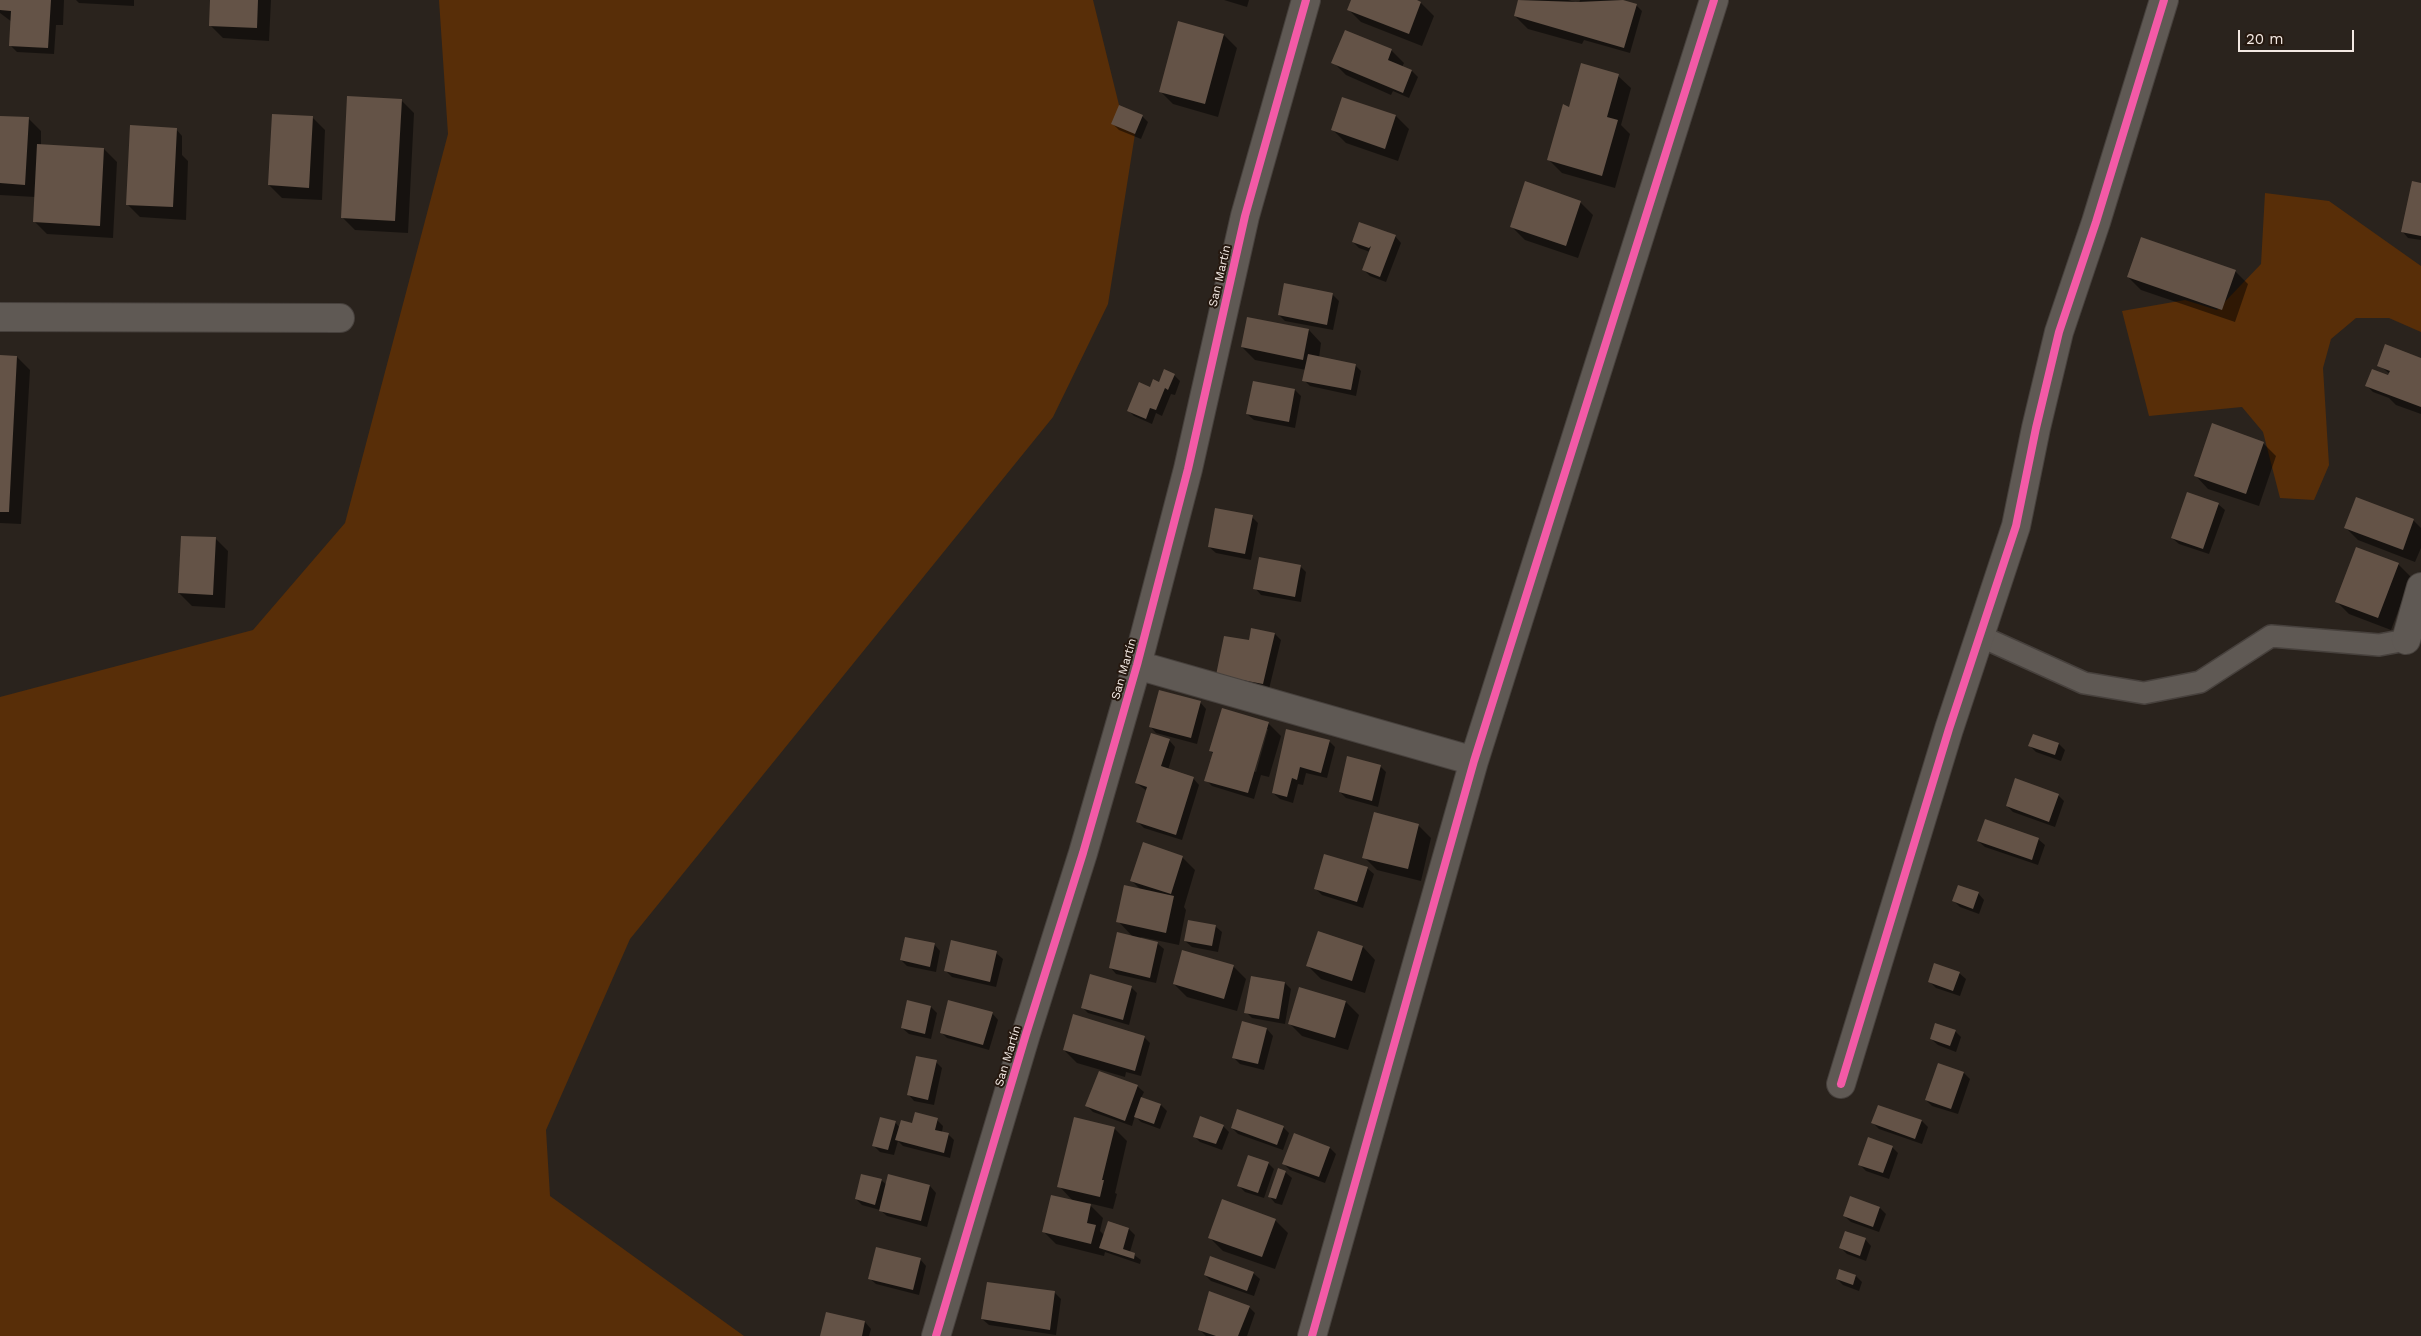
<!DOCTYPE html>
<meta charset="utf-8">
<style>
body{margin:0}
#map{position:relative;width:2421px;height:1336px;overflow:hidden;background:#2a231d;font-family:"Work Sans",sans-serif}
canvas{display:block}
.scale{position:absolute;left:2238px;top:30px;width:116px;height:22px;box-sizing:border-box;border:2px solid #f3e9e3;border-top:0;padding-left:6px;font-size:15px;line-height:18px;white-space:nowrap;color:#f3e9e3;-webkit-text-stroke:4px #25180f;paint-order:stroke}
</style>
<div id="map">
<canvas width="2421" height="1336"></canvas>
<div class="scale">20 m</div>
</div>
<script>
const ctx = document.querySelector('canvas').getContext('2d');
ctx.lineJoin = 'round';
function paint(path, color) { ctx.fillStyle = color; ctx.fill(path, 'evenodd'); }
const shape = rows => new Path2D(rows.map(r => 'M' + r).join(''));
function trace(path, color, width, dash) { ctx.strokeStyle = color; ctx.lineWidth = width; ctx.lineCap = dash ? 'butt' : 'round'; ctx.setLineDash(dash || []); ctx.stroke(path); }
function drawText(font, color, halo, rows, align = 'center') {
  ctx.font = font + ' "Work Sans",sans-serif'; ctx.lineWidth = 4; ctx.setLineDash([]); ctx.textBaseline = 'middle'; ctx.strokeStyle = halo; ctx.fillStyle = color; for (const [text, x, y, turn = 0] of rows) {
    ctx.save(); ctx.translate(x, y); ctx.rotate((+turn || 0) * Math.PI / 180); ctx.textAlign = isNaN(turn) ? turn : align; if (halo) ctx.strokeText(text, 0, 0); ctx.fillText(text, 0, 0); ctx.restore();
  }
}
paint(shape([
 [439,0,1093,0,1119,105,1135,134,1108,304,1053,417,630,939,546,1130,550,1196,744,1336,0,1336,0,697,253,630,345,523,448,134],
 [2265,193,2329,201,2421,266,2421,332,2389,318,2356,318,2331,339,2323,368,2329,465,2314,500,2280,498,2263,432,2242,407,2149,416,2122,311,2185,300,2217,310,2261,264]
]), '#582e08');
paint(shape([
 [0,0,64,0,63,25,56,25,54,54,17,52,11,46,12,22,0,13],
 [76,0,134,0,134,6,79,3],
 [212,0,271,0,269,41,223,38,210,25],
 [1224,0,1249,0,1247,7],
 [1352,0,1413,0,1421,3,1434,16,1422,46,1361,22,1349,10],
 [1520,0,1568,0,1579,3,1580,0,1619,0,1636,5,1642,11,1630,53,1584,40,1582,44,1528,29,1515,16],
 [1224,35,1237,48,1218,117,1173,104,1160,91],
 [1391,50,1404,63,1402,67,1412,71,1418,77,1409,98,1393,91,1391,95,1346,75,1333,62],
 [1618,76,1631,88,1621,125,1630,134,1615,188,1562,173,1549,160,1570,108],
 [1343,98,1396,116,1409,129,1398,161,1346,143,1333,130],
 [401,100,414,113,408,233,355,230,342,217],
 [1142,116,1148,122,1141,139,1119,130,1113,124],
 [0,117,28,118,41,131,41,146,104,149,117,162,113,238,47,234,34,221,35,197,0,195],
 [312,117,325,130,322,200,282,198,269,185],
 [176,129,182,136,182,155,188,161,186,220,140,217,127,204],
 [2421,184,2421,240,2408,238,2402,231],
 [1580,202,1593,215,1578,258,1525,240,1512,227],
 [1395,236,1401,243,1386,282,1370,276,1364,270,1370,252,1359,248,1353,242],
 [2235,271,2248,284,2235,322,2141,290,2128,277],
 [1332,294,1339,301,1333,330,1285,321,1279,315],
 [1309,330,1321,343,1319,358,1355,365,1361,371,1356,396,1310,386,1304,380,1306,370,1255,360,1242,347],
 [0,356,17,357,30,370,21,524,0,523],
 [2421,360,2421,414,2396,405,2389,398,2373,392,2367,386,2389,377,2390,374,2379,365],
 [1174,375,1180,381,1175,395,1171,394,1162,416,1156,413,1152,424,1134,416,1128,410,1151,389],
 [1254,382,1295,390,1301,396,1295,428,1254,420,1247,414],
 [2263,443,2276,456,2259,506,2208,489,2196,476],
 [2218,504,2225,510,2209,554,2179,544,2172,538],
 [1252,517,1258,523,1251,560,1216,553,1209,547],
 [2413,520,2421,528,2421,548,2415,562,2358,540,2345,527],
 [215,538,228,551,225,608,192,606,179,593],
 [2398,564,2411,577,2391,630,2349,614,2336,601],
 [1300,566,1306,572,1301,602,1261,595,1255,588],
 [1252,629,1275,634,1281,640,1269,689,1224,681,1250,642],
 [1200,702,1206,709,1197,744,1156,733,1150,726],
 [1268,723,1281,736,1269,777,1261,775,1254,799,1212,786,1206,780,1214,754,1210,751],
 [1265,729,1268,729,1256,772,1253,771],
 [1287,731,1329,741,1335,747,1327,778,1306,773,1303,785,1298,784,1293,803,1280,799,1273,793],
 [1169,740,1175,747,1168,770,1193,778,1199,785,1182,840,1144,828,1137,821,1147,791,1136,783],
 [2059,744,2065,750,2061,761,2036,752,2030,746],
 [1380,766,1386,772,1378,807,1346,798,1340,792],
 [2058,795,2064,801,2055,827,2013,812,2007,806],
 [1418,825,1431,838,1421,881,1377,870,1364,857],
 [2038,839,2045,845,2038,865,1985,847,1978,841],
 [1182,857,1195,870,1184,907,1186,910,1179,945,1141,937,1140,939,1157,943,1164,949,1156,983,1116,974,1110,967,1133,937,1118,921,1141,890,1132,881],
 [1367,868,1374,874,1363,908,1322,895,1316,889],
 [1978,893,1984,900,1979,914,1960,907,1954,901],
 [1215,926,1222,932,1218,952,1192,947,1185,941],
 [934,944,940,951,936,972,907,966,901,960],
 [1363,947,1375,960,1365,993,1321,979,1308,966],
 [996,953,1003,959,996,987,952,977,946,971],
 [1233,966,1246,979,1237,1011,1187,997,1174,984],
 [1959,973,1966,979,1960,996,1936,988,1929,981],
 [1285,983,1291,989,1285,1024,1252,1018,1246,1012],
 [1131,987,1137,993,1129,1025,1088,1013,1082,1007],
 [1299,988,1346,1002,1359,1015,1348,1050,1302,1036,1289,1023],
 [931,1007,937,1013,931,1039,909,1034,902,1028],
 [992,1013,998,1020,989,1050,947,1038,941,1032],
 [1243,1023,1267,1029,1273,1036,1264,1070,1240,1064,1233,1057],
 [1955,1031,1961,1037,1956,1052,1938,1045,1931,1039],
 [1144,1037,1150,1043,1141,1076,1126,1072,1125,1077,1077,1063,1064,1050],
 [936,1062,942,1068,934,1105,914,1101,908,1094],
 [1939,1064,1964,1073,1970,1079,1958,1114,1932,1106,1926,1100],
 [1137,1086,1144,1092,1141,1098,1161,1105,1167,1111,1160,1129,1141,1122,1135,1116,1132,1126,1093,1112,1087,1106],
 [937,1120,943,1126,942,1132,948,1134,954,1140,950,1158,903,1146,898,1141,894,1155,880,1152,874,1146,895,1122,900,1128],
 [1922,1121,1928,1127,1922,1144,1879,1129,1873,1123],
 [1223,1126,1229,1132,1222,1150,1200,1142,1194,1136],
 [1283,1127,1289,1133,1283,1150,1238,1134,1232,1128],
 [1114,1128,1127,1141,1115,1193,1117,1194,1113,1209,1088,1203,1103,1218,1100,1231,1104,1235,1129,1229,1135,1235,1130,1252,1141,1260,1140,1264,1105,1252,1104,1256,1056,1244,1043,1231,1074,1202,1059,1186],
 [1892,1147,1898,1153,1889,1179,1866,1171,1860,1165],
 [1330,1148,1336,1154,1325,1183,1290,1170,1284,1164],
 [1268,1163,1274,1169,1264,1198,1245,1192,1239,1186],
 [1285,1172,1292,1178,1282,1205,1275,1203,1269,1196],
 [881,1180,887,1185,930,1186,936,1193,927,1227,887,1216,880,1210,862,1205,856,1199],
 [1851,1198,1880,1208,1886,1214,1879,1232,1851,1222,1844,1216],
 [1275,1220,1288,1233,1275,1269,1223,1251,1210,1238],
 [1865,1239,1871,1246,1866,1261,1847,1254,1841,1248],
 [920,1259,926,1266,919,1295,876,1284,869,1278],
 [1840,1271,1856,1276,1862,1282,1859,1291,1843,1285,1837,1279],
 [1253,1273,1260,1279,1254,1296,1211,1281,1205,1275],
 [988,1283,1055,1293,1061,1299,1056,1335,989,1325,982,1319],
 [1249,1307,1255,1313,1247,1336,1206,1336,1200,1330],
 [865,1322,871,1329,869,1336,821,1336]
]), '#0007');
paint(shape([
 [0,0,51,0,48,48,9,46,11,11,0,10],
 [210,0,258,0,257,28,209,26],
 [1351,0,1417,0,1421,2,1409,34,1347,10],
 [1518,0,1578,2,1623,0,1637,4,1624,48,1514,16],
 [1178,21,1224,34,1205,104,1159,92],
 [1345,30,1392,49,1388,60,1412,70,1403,93,1331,63],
 [1581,63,1619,74,1607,117,1618,120,1602,176,1547,160,1563,104,1569,107],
 [347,96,402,99,395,221,341,218],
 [1342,97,1396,115,1385,149,1331,130],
 [1119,105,1143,115,1135,134,1111,124],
 [272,114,313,116,309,188,268,185],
 [0,116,29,117,25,185,0,183],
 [130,125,177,128,173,207,126,205],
 [37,144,104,148,100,226,33,222],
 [1525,181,1581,201,1566,246,1510,227],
 [2412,181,2421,183,2421,236,2401,232],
 [1359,222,1396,235,1380,277,1362,270,1371,246,1369,248,1352,242],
 [2141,237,2236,270,2222,310,2127,277],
 [1284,283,1333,293,1327,325,1278,315],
 [1247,317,1309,329,1303,360,1241,347],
 [2385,344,2421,358,2421,407,2365,386,2372,369,2388,375,2390,371,2377,366],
 [1308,354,1356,364,1351,390,1302,381],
 [0,355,17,356,9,512,0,512],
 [1164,369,1175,374,1168,390,1165,388,1156,410,1150,408,1146,419,1127,411,1139,382,1150,387,1153,379,1159,382],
 [1253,381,1295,389,1289,422,1246,414],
 [2212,423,2264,442,2246,494,2194,476],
 [2187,492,2219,503,2203,549,2171,538],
 [2356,497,2414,519,2403,550,2344,528],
 [1215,508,1253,515,1245,554,1208,547],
 [181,536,216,537,213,595,178,593],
 [2356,547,2399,563,2378,618,2335,602],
 [1259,557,1301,565,1295,597,1253,589],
 [1251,628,1275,633,1263,684,1216,675,1224,636,1249,640],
 [1159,690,1201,701,1191,738,1149,727],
 [1222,708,1269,722,1248,793,1204,781,1213,752,1209,751],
 [1286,729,1330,740,1321,773,1300,767,1297,780,1292,778,1287,797,1272,793],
 [1151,733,1170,739,1161,766,1194,777,1176,835,1136,822,1147,787,1135,783],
 [2033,734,2059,743,2055,755,2028,746],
 [1347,756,1381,765,1372,801,1339,792],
 [2015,778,2059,794,2049,822,2006,806],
 [1374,812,1419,824,1408,869,1362,858],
 [1985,819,2039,838,2032,860,1977,841],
 [1143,842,1183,856,1171,894,1130,881],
 [1324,854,1368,867,1357,902,1314,889],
 [1124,885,1174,896,1166,933,1116,922],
 [1958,885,1979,892,1973,909,1952,901],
 [1188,920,1216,925,1212,946,1184,941],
 [1318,931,1363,946,1352,981,1306,966],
 [1117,932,1158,942,1150,978,1109,968],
 [905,937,935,943,930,967,900,960],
 [951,940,997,951,990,982,944,971],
 [1182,950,1234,965,1224,999,1173,984],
 [1934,963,1960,972,1953,991,1928,982],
 [1090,974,1132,986,1123,1020,1081,1008],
 [1251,976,1285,982,1279,1019,1244,1013],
 [1299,987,1346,1001,1335,1038,1288,1024],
 [907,1000,931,1006,925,1034,901,1028],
 [948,1000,993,1012,983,1045,940,1033],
 [1073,1014,1145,1036,1135,1071,1063,1050],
 [1242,1021,1267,1028,1258,1064,1232,1058],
 [1935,1023,1956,1030,1950,1046,1930,1039],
 [916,1056,937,1060,928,1100,907,1095],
 [1938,1063,1964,1072,1951,1109,1925,1100],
 [1099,1071,1138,1085,1125,1121,1085,1106],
 [1141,1097,1161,1104,1154,1124,1134,1117],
 [1878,1105,1922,1120,1915,1139,1871,1123],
 [1237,1109,1284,1126,1277,1145,1231,1128],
 [915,1112,938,1118,935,1130,949,1133,944,1153,895,1140,901,1120,912,1123],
 [1200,1116,1224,1125,1216,1144,1193,1137],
 [880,1117,896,1121,888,1150,872,1146],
 [1074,1117,1115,1127,1102,1180,1104,1180,1100,1197,1057,1187],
 [1294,1133,1330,1147,1319,1177,1282,1164],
 [1868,1137,1893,1146,1883,1173,1858,1165],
 [1248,1155,1269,1162,1258,1193,1237,1186],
 [1278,1168,1286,1171,1276,1199,1268,1197],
 [861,1174,882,1179,875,1205,855,1199],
 [888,1174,930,1185,921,1221,879,1211],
 [1051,1195,1091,1204,1087,1223,1096,1225,1091,1244,1042,1232],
 [1850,1196,1880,1207,1873,1227,1843,1216],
 [1222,1199,1276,1219,1262,1257,1208,1238],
 [1108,1221,1129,1228,1123,1249,1135,1253,1134,1259,1099,1248],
 [1845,1231,1866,1238,1860,1256,1839,1248],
 [876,1247,921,1258,913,1290,868,1279],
 [1210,1256,1254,1272,1247,1291,1204,1275],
 [1839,1269,1856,1275,1853,1285,1836,1279],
 [987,1282,1055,1291,1050,1330,981,1319],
 [1209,1291,1250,1306,1238,1336,1216,1336,1198,1330],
 [826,1312,865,1321,862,1336,820,1336]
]), '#645347');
const lane = shape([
 [1980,636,2084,683,2144,693,2200,682,2271,636,2379,645,2406,640]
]);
const street = shape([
 [0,317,340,318],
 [2406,640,2421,587],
 [1137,665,1474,761],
 [1841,1084,1949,729,2016,526,2036,428,2059,332,2096,222,2164,0],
 [936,1336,1026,1034,1083,853,1137,665,1188,469,1245,216,1306,0],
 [1312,1336,1474,761,1714,0]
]);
trace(lane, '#47413d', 24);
trace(street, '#47413d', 30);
trace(lane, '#5f5954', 21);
trace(street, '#5f5954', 28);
trace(shape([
 [1841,1084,1949,729,2016,526,2036,428,2059,332,2096,222,2164,0],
 [936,1336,1026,1034,1083,853,1137,665,1188,469,1245,216,1306,0],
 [1312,1336,1474,761,1714,0]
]), '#f35aa7', 8);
drawText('12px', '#f3e9e3', '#25180f', [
 ["San Martín",1220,276,-77],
 ["San Martín",1124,669,-74],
 ["San Martín",1008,1056,-73]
]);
</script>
